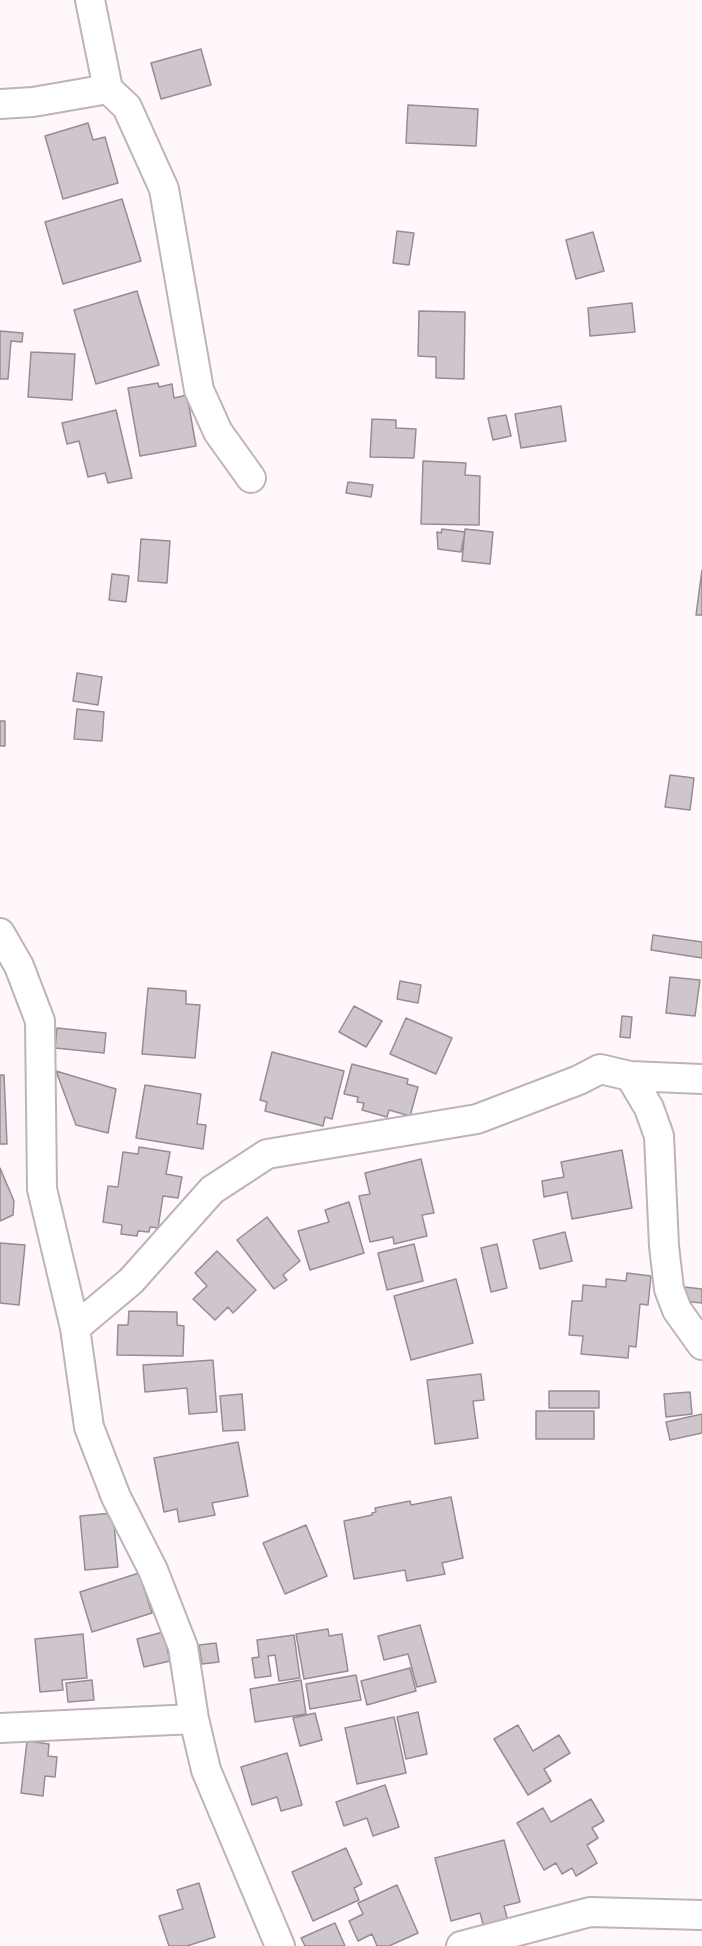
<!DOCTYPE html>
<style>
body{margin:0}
canvas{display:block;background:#fff7fc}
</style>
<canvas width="702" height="1946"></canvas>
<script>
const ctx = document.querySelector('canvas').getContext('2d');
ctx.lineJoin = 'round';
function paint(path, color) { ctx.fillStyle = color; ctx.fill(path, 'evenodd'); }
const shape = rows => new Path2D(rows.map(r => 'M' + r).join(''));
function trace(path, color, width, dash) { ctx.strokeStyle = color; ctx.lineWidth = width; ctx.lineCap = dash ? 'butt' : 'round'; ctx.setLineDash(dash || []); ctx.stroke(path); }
const building = shape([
 [201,49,211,85,161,99,151,63,201,49],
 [408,105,478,109,476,146,406,143,408,105],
 [88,123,93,140,105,137,118,183,63,199,45,136,88,123],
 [122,199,141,261,63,284,45,222,122,199],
 [397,231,414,233,409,265,393,263,397,231],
 [593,232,604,271,576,279,566,240,593,232],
 [137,291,159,365,96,384,74,310,137,291],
 [632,303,635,332,590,336,588,308,632,303],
 [419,311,465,312,464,379,436,378,436,357,418,356,419,311],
 [0,331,23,333,22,342,11,341,8,379,0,379,0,331],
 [31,352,75,354,72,400,28,397,31,352],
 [158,383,159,387,172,384,174,398,187,395,196,446,140,456,128,388,158,383],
 [561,406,566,441,521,448,515,414,561,406],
 [116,410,132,478,108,483,105,473,88,477,79,441,67,444,62,423,116,410],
 [506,415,511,436,493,440,488,418,506,415],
 [372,419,396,420,396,428,416,429,414,458,370,457,372,419],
 [423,461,466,463,465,475,480,476,479,525,421,524,423,461],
 [348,482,373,485,371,497,346,493,348,482],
 [442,529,465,532,461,552,438,549,437,532,441,533,442,529],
 [465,529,493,532,490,564,462,561,465,529],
 [141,539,170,541,167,583,138,581,141,539],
 [702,570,702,615,696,615,702,570],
 [112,574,129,576,126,602,109,600,112,574],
 [77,673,102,677,98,705,73,701,77,673],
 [77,709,104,712,102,741,74,739,77,709],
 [0,721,5,721,5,746,0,746,0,721],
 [670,775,694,778,690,810,665,807,670,775],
 [653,935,702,942,702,958,651,950,653,935],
 [670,977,700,980,695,1016,666,1013,670,977],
 [400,981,421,985,418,1003,397,999,400,981],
 [148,988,186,991,186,1004,200,1005,195,1058,142,1054,148,988],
 [354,1006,382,1021,366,1047,339,1032,354,1006],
 [622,1016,632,1017,630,1038,620,1037,622,1016],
 [406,1018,452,1038,436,1074,390,1054,406,1018],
 [57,1028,106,1033,104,1053,55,1048,57,1028],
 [272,1052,344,1071,332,1119,325,1117,323,1126,265,1111,267,1102,260,1100,272,1052],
 [352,1064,408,1079,407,1084,418,1087,410,1116,389,1110,387,1117,362,1110,364,1103,357,1102,358,1097,344,1094,352,1064],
 [56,1071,116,1089,108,1133,76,1125,56,1071],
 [0,1075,4,1075,7,1144,0,1144,0,1075],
 [145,1085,201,1094,197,1124,206,1125,203,1149,136,1138,145,1085],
 [139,1147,170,1152,166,1174,182,1177,178,1198,163,1196,158,1228,150,1227,149,1232,138,1231,137,1236,121,1234,122,1225,103,1222,108,1186,118,1187,123,1152,138,1154,139,1147],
 [622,1150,632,1208,572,1219,567,1192,544,1197,542,1181,564,1177,561,1162,622,1150],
 [421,1159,434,1213,422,1215,427,1236,394,1244,393,1237,370,1242,359,1196,370,1194,365,1173,421,1159],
 [0,1168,14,1201,13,1215,0,1221,0,1168],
 [349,1202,364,1253,310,1270,298,1231,329,1222,325,1210,349,1202],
 [267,1217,300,1261,283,1275,287,1280,274,1289,237,1240,267,1217],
 [565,1232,572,1261,540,1269,533,1240,565,1232],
 [0,1243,25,1245,19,1305,0,1303,0,1243],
 [414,1244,423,1281,387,1290,378,1253,414,1244],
 [497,1244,507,1288,491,1292,481,1248,497,1244],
 [217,1251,256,1290,233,1313,228,1307,215,1320,193,1299,207,1286,195,1273,217,1251],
 [627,1273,651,1276,648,1305,640,1304,636,1347,629,1346,628,1358,581,1354,583,1336,569,1335,572,1301,582,1301,583,1285,606,1287,606,1279,626,1281,627,1273],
 [456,1279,473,1343,411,1360,394,1296,456,1279],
 [684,1287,702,1289,702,1303,682,1301,684,1287],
 [129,1311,177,1312,177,1325,184,1326,183,1356,117,1355,118,1325,128,1325,129,1311],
 [213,1360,217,1412,189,1414,187,1388,145,1392,143,1365,213,1360],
 [481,1374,484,1400,473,1401,478,1438,435,1444,427,1380,481,1374],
 [549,1391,599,1391,599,1408,549,1408,549,1391],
 [690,1392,692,1414,666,1417,664,1394,690,1392],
 [242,1394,245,1430,223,1431,220,1396,242,1394],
 [536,1411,594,1411,594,1439,536,1439,536,1411],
 [702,1414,702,1433,670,1440,666,1422,702,1414],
 [238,1442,248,1496,212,1503,215,1515,179,1522,177,1509,164,1512,154,1458,238,1442],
 [451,1497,463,1558,442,1563,445,1574,407,1581,405,1570,354,1579,344,1521,372,1515,372,1513,376,1512,375,1508,410,1501,411,1505,451,1497],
 [113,1513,118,1567,85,1570,80,1516,113,1513],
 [306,1525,327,1576,285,1594,263,1543,306,1525],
 [139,1573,152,1613,92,1632,80,1592,139,1573],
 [420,1625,436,1682,417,1687,408,1654,384,1660,378,1636,420,1625],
 [328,1629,329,1636,342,1634,348,1671,304,1679,296,1634,328,1629],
 [163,1632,170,1661,144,1667,137,1639,163,1632],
 [83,1634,87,1678,62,1680,63,1690,40,1692,35,1639,83,1634],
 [294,1635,300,1678,279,1681,275,1655,268,1656,271,1676,255,1678,252,1658,259,1657,257,1640,294,1635],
 [216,1643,219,1662,202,1664,199,1645,216,1643],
 [410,1668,416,1691,367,1705,361,1681,410,1668],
 [356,1675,361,1700,310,1709,306,1684,356,1675],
 [92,1680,94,1700,68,1702,66,1683,92,1680],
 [301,1680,306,1714,255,1722,250,1689,301,1680],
 [418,1712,427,1754,406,1759,397,1717,418,1712],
 [315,1713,322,1740,300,1746,293,1718,315,1713],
 [394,1717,406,1773,357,1784,345,1728,394,1717],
 [518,1725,533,1751,559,1735,570,1753,544,1769,551,1781,528,1795,494,1739,518,1725],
 [27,1741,49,1744,48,1756,57,1757,55,1777,45,1776,43,1796,21,1793,27,1741],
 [287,1753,302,1805,281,1811,277,1797,252,1805,241,1767,287,1753],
 [385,1785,399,1827,373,1836,367,1818,344,1826,336,1802,385,1785],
 [591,1799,604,1821,592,1828,598,1838,587,1845,597,1863,576,1876,572,1868,562,1874,556,1863,544,1870,517,1823,543,1808,551,1822,591,1799],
 [504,1840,520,1902,504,1906,509,1925,485,1931,480,1913,451,1921,435,1858,504,1840],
 [346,1848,362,1884,354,1888,359,1900,313,1921,292,1872,346,1848],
 [199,1883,215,1937,187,1946,169,1946,159,1916,183,1909,177,1890,199,1883],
 [397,1885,418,1933,389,1946,377,1946,372,1934,358,1941,349,1921,363,1914,358,1903,397,1885],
 [335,1923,345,1946,305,1946,301,1938,335,1923]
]);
paint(building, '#cfc5cc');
trace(building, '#968d93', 1.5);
const street = shape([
 [90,0,108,89,127,107,164,189,199,390,218,432,251,478],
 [0,104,33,102,108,89],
 [0,933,19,966,40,1021,42,1189,75,1328,89,1427,116,1497,153,1570,183,1647,194,1719,206,1770,280,1946],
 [630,1076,702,1079],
 [75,1328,131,1281,212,1190,267,1154,477,1119,579,1080,600,1069,630,1076,649,1108,659,1136,664,1246,669,1289,677,1310,702,1345],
 [0,1728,194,1719],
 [461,1946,590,1912,702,1915]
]);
trace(street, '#bdb3ba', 32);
trace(street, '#fff', 28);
</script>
